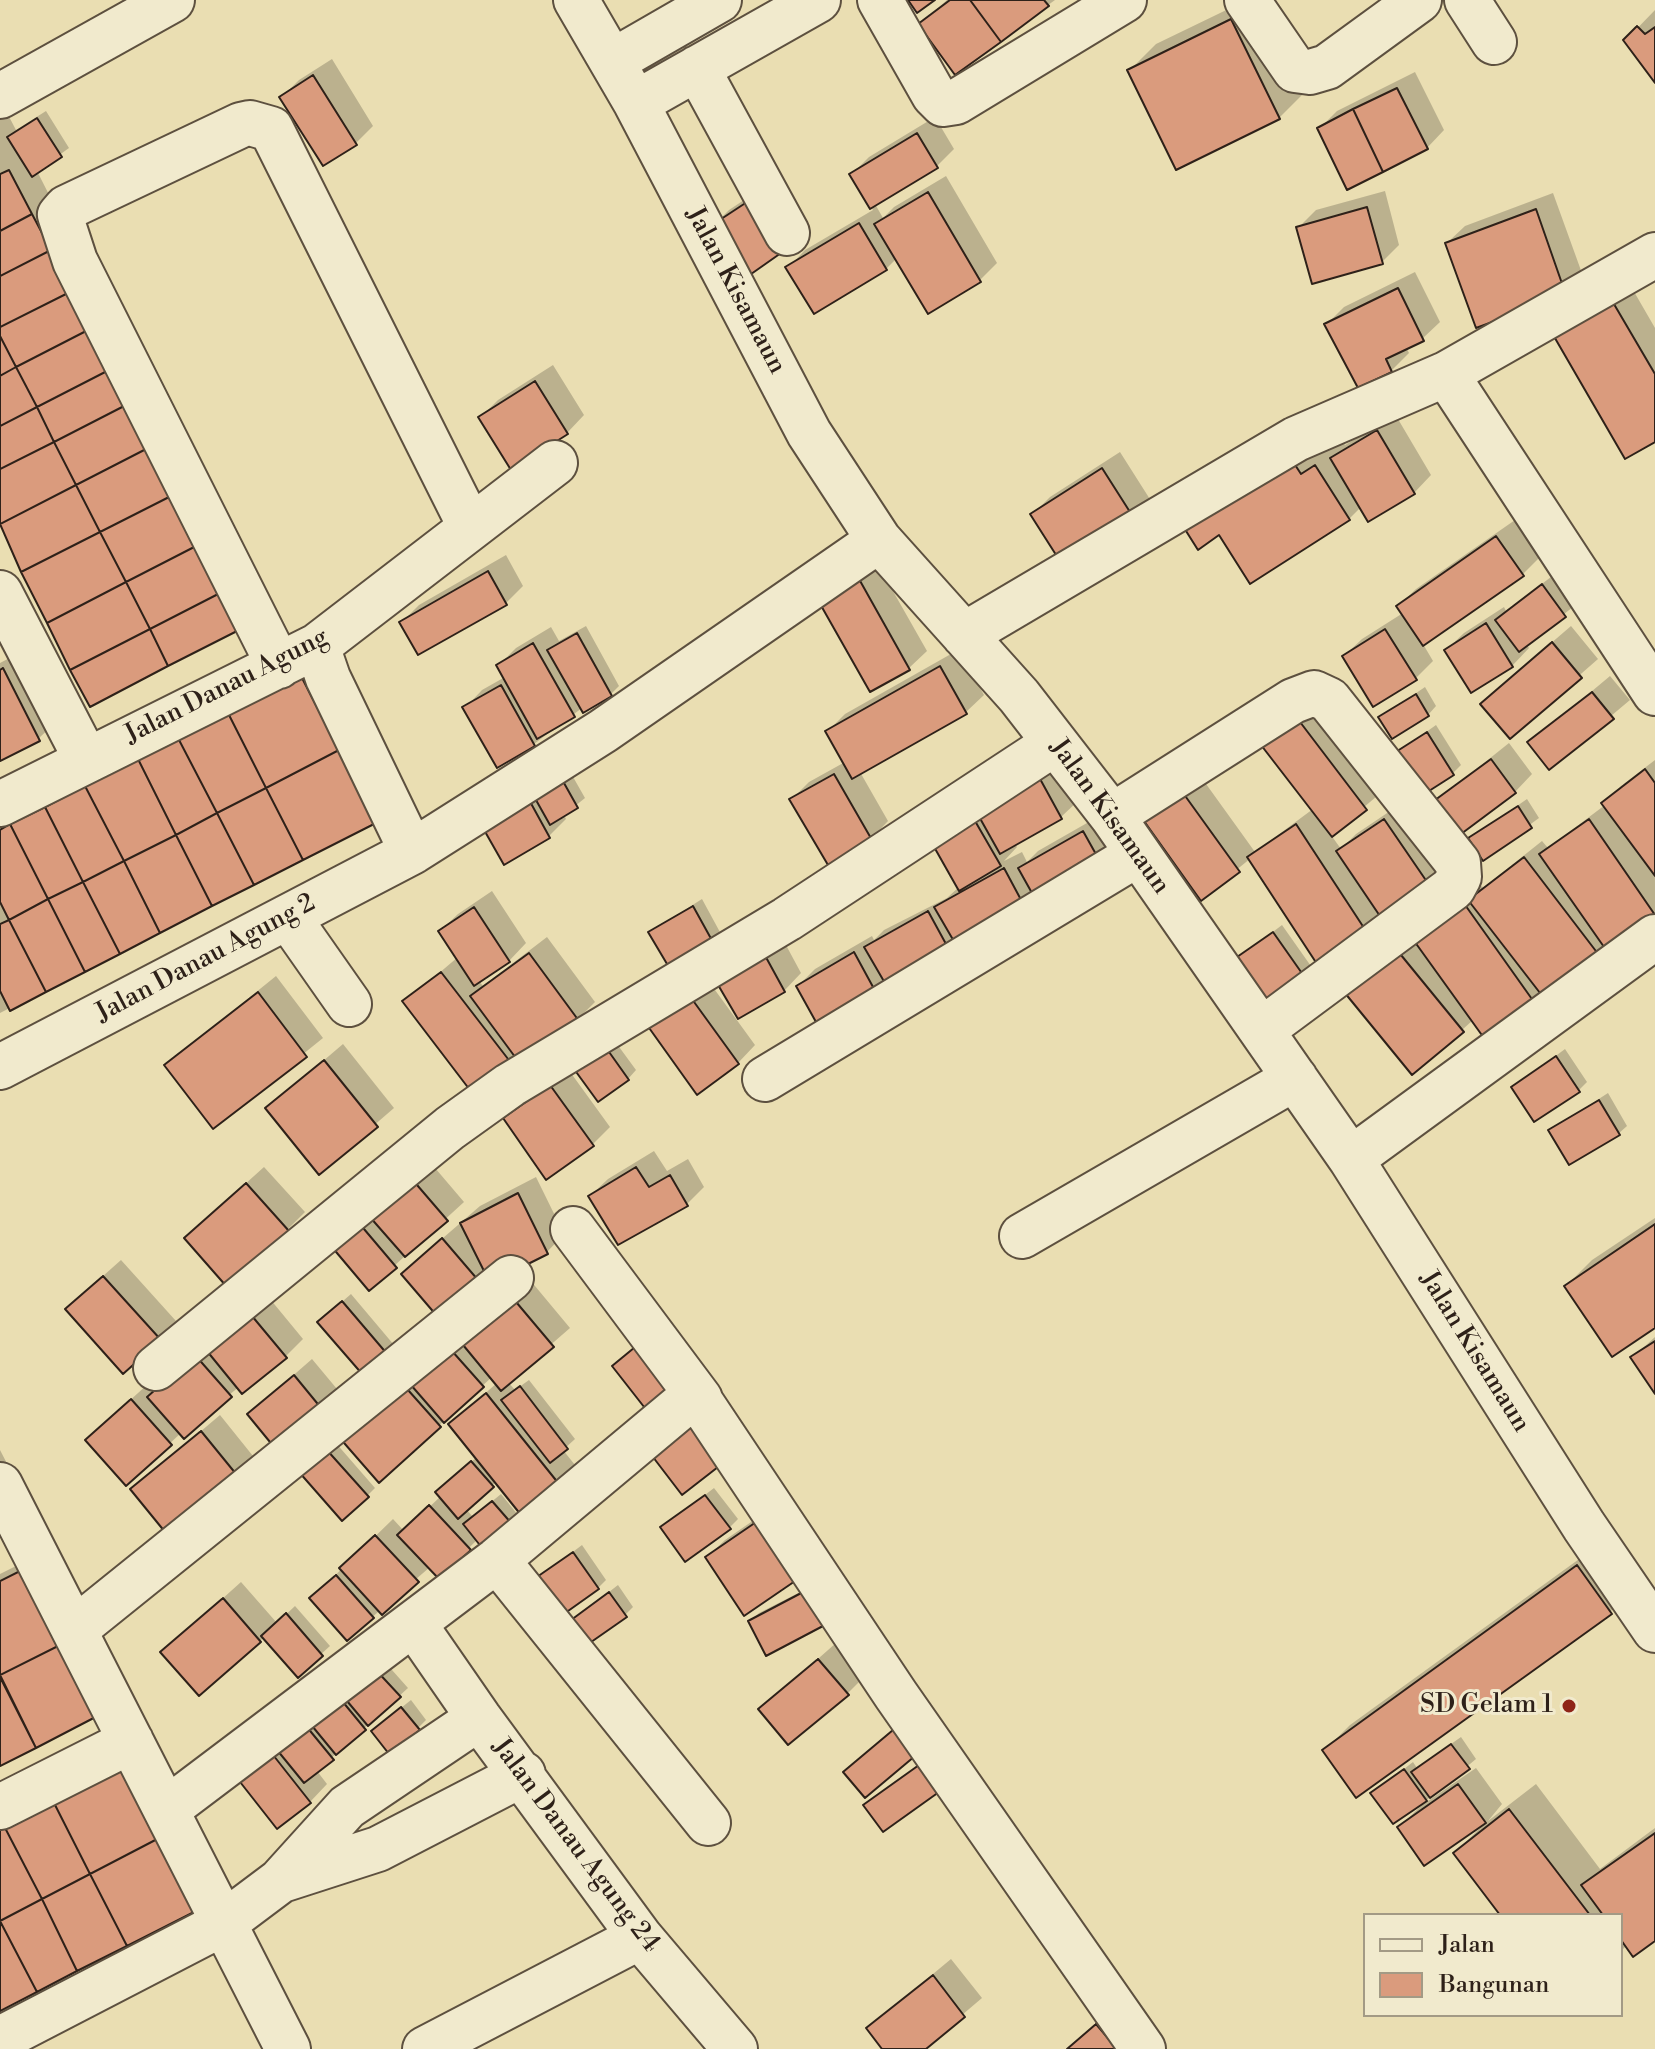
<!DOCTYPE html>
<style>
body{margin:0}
#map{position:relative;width:1655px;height:2049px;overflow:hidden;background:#eadeb2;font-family:"Libre Bodoni",serif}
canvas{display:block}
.legend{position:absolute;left:1363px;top:1913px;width:260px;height:104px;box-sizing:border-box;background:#f1eacd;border:2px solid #a39a85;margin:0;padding:10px 14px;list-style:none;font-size:24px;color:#2e2119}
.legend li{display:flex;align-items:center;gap:16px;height:40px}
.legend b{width:40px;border:2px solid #a39a85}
</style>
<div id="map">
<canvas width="1655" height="2049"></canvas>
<ul class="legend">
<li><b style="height:10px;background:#f1eacd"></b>Jalan</li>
<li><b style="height:22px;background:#da9b7d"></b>Bangunan</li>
</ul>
</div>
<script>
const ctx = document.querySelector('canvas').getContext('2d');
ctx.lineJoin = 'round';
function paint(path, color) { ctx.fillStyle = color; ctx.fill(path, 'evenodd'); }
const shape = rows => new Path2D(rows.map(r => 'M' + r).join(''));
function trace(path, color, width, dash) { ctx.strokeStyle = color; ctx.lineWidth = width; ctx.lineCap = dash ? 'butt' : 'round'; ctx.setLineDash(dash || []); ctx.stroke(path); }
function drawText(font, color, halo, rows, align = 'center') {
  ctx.font = font + ' "Libre Bodoni",serif'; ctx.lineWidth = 6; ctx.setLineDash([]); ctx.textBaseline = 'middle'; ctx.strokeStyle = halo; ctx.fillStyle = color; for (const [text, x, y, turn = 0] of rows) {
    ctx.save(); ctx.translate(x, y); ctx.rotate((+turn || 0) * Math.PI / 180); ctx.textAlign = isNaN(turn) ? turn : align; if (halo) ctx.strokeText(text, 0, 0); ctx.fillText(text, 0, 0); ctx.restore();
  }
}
paint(shape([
 [947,0,1055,0,956,72,920,24],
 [1247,0,1305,92,1279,118,1130,70,1156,44],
 [1655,10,1655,80,1626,40],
 [332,59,373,126,356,143,324,163,282,97,299,80],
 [1415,72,1444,130,1427,148,1320,128,1337,111],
 [5,109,16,130,46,111,69,148,37,171,259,609,91,704,0,526,0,111],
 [935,117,954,149,936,167,875,204,883,218,894,207,946,176,997,263,980,280,897,258,886,269,788,268,805,250,873,210,852,174,869,157],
 [765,186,780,251,712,227,729,210],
 [1385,191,1399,245,1382,262,1299,227,1316,210],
 [1553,193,1583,276,1565,294,1447,243,1465,226],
 [1415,272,1440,322,1422,339,1406,347,1409,353,1391,371,1327,324,1344,307],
 [1629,283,1655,328,1655,439,1555,334],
 [553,365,584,415,567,433,480,418,498,400],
 [1395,414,1431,475,1414,493,1361,507,1349,519,1209,498,1342,440,1345,445],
 [1120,452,1153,504,1135,521,1033,514,1050,497],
 [1515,520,1540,557,1523,574,1423,644,1433,661,1416,678,1344,656,1362,639,1403,613,1398,606,1416,589],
 [506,555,523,586,506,603,402,622,419,605],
 [877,563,927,651,909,668,871,690,822,602],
 [1551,577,1573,607,1526,644,1529,648,1512,666,1446,650,1464,633,1504,607,1506,611],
 [586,626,619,686,611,694,582,708,534,744,465,708,482,690,505,677,499,665,516,648,551,627,559,641],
 [1571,626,1598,659,1510,736,1500,687],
 [958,650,984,695,966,712,860,772,888,821,871,839,792,799,809,782,845,762,828,731,845,714],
 [21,652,56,722,38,739,0,759,0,663],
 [319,660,375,821,0,1013,0,823],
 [1610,676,1630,700,1549,768,1530,743],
 [1425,687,1436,706,1428,715,1381,717],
 [1315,702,1383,791,1331,835,1341,849,1356,834,1402,803,1452,876,1381,914,1365,930,1251,858,1202,898,1142,815,1196,770,1255,852,1313,809,1264,746],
 [1436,725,1461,765,1453,773,1394,755],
 [1509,743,1532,774,1515,792,1434,803],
 [1655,760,1655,923,1547,999,1473,1020,1462,1030,1343,987,1432,920,1482,886,1483,888,1542,841,1548,848,1605,805,1621,786],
 [564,761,585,798,564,815,566,819,549,836,478,814],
 [1057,761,1079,800,1061,817,1015,844,1017,847,1004,861,1022,852,1027,862,1038,851,1101,815,1118,846,878,997,798,986,815,969,872,936,874,940,884,930,947,898,959,887,932,838],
 [1527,799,1539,818,1484,858,1471,838],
 [492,891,526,943,509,961,479,981,483,986,547,937,595,1002,578,1019,514,1066,405,1002,458,957,440,931,458,914],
 [702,899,721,934,713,942,650,932],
 [1282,925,1313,969,1304,977,1240,957],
 [780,934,801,973,784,991,717,978],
 [276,976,323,1038,214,1126,166,1065],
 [707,979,755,1045,738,1063,650,1026],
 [606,1029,636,1070,628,1079,569,1058],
 [343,1044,394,1108,320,1172,268,1108],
 [1565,1049,1587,1082,1579,1090,1514,1087],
 [568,1069,610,1127,592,1145,505,1118,522,1101],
 [1608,1093,1627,1126,1618,1134,1551,1130],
 [654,1151,667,1171,688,1159,704,1187,687,1204,590,1196,608,1179],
 [424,1155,464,1202,370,1288,329,1240],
 [264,1167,305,1212,287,1230,204,1221],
 [536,1177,564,1234,547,1252,483,1286,421,1257,480,1206],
 [1655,1218,1655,1325,1566,1286,1592,1260],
 [121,1260,176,1321,159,1339,85,1292],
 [525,1274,570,1328,508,1382,515,1390,529,1380,575,1439,563,1450,575,1465,558,1483,497,1481,466,1509,473,1517,501,1494,518,1515,478,1539,439,1577,430,1567,347,1639,320,1590,393,1519,404,1531,441,1496,446,1484,477,1457,450,1424,497,1383,492,1377,379,1480,341,1437],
 [261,1288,303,1339,285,1357,239,1387,181,1433,127,1483,105,1423,149,1383,156,1391],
 [351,1294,394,1345,386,1353,328,1314],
 [1655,1337,1655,1391,1633,1357],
 [312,1359,342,1395,324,1413,249,1414],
 [220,1415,261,1466,244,1484,133,1489],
 [335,1442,375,1488,367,1496,301,1472],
 [0,1450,28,1504,0,1527],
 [714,1488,738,1519,729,1528,662,1528],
 [780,1502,800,1576,707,1557,725,1540],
 [1604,1541,1636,1586,1610,1612,1324,1751,1350,1725],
 [582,1545,606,1580,598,1588,536,1580],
 [52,1548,108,1709,0,1764,0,1574],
 [241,1582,277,1623,295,1606,330,1646,298,1675,264,1637,260,1641,163,1652],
 [618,1585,633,1607,625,1615,569,1623],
 [814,1585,830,1616,822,1624,750,1621,759,1613],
 [836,1643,865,1676,847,1694,761,1709],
 [384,1661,408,1688,317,1771,327,1784,310,1802,236,1773],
 [411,1700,426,1720,418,1728,382,1723],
 [1461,1737,1476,1759,1422,1804,1373,1793,1413,1762,1417,1768],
 [1476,1768,1502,1804,1488,1821,1536,1784,1600,1869,1655,1828,1655,1939,1627,1945,1621,1951,1621,1915,1503,1915,1455,1853,1483,1825,1399,1827,1422,1805],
 [951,1959,982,1998,922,2049,885,2049,868,2028]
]), '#0003');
const building = shape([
 [908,0,935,0,917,13,908,0],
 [950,0,970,0,1001,42,955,75,918,24,950,0],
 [970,0,1044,0,1049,6,1001,42,970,0],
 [1231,19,1280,119,1176,170,1127,70,1231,19],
 [1637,26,1645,34,1655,27,1655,83,1623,40,1637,26],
 [313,75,357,145,323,166,279,97,313,75],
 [1397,88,1428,149,1383,172,1353,109,1397,88],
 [1353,109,1383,172,1347,190,1317,128,1353,109],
 [37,118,62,157,32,177,7,137,37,118],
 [917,133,938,168,870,209,849,174,917,133],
 [9,170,32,214,0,231,0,174,9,170],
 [928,192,981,282,928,314,874,224,928,192],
 [747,202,781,253,744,279,709,227,747,202],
 [1367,207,1383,264,1312,284,1296,227,1367,207],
 [1536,209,1566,295,1476,328,1445,243,1536,209],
 [32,214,51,250,0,276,0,231,32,214],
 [859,223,887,270,814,314,785,267,859,223],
 [51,250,72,291,0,327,0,276,51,250],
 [1398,288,1424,341,1386,359,1392,372,1358,388,1324,324,1398,288],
 [72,291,90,329,16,367,0,336,0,327,72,291],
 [1611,299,1655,374,1655,442,1625,459,1552,333,1611,299],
 [90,329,111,369,37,407,16,367,90,329],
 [0,336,16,367,0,376,0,336],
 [16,367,37,407,0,426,0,376,16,367],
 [111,369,128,404,54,442,37,407,111,369],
 [535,381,568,434,511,470,478,417,535,381],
 [128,404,150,447,76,485,54,442,128,404],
 [37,407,54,442,0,469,0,426,37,407],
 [1377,430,1415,494,1368,522,1330,458,1377,430],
 [54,442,76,485,0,524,0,469,54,442],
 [150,447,175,494,100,532,76,485,150,447],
 [1288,454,1301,474,1315,465,1350,520,1250,584,1219,535,1198,550,1181,523,1288,454],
 [1102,468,1137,523,1065,569,1030,514,1102,468],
 [76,485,100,532,21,572,0,524,76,485],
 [175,494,200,544,126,582,100,532,175,494],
 [100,532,126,582,47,623,21,572,100,532],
 [1496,536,1524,576,1423,646,1396,606,1496,536],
 [200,544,224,591,150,629,126,582,200,544],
 [488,571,507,605,418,655,399,622,488,571],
 [859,579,910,670,870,692,819,602,859,579],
 [126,582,150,629,70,670,47,623,126,582],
 [1542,584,1566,617,1519,652,1495,620,1542,584],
 [224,591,243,628,168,666,150,629,224,591],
 [1486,623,1513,667,1471,693,1444,650,1486,623],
 [150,629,168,666,90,707,70,670,150,629],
 [1385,629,1417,680,1373,707,1342,656,1385,629],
 [577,633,612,696,583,713,547,650,577,633],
 [1552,642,1582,678,1510,739,1480,704,1552,642],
 [533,643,575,717,537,739,496,665,533,643],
 [940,666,967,714,852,779,825,731,940,666],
 [3,668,40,741,0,761,0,670,3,668],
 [301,676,339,750,266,788,228,713,301,676],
 [501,685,535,746,497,768,462,707,501,685],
 [1592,692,1614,719,1549,770,1527,742,1592,692],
 [1416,694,1429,716,1392,739,1378,717,1416,694],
 [228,713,266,788,217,813,178,738,228,713],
 [1297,718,1367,810,1332,837,1261,745,1297,718],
 [1427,732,1454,775,1418,798,1391,755,1427,732],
 [178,738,217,813,176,835,138,759,178,738],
 [339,750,376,823,303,860,266,788,339,750],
 [138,759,176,835,124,861,85,786,138,759],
 [1491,759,1516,793,1457,837,1431,803,1491,759],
 [555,767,578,808,550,825,527,784,555,767],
 [1645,769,1655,783,1655,876,1601,803,1645,769],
 [834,774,872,840,828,865,789,799,834,774],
 [1039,777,1062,819,1000,854,977,813,1039,777],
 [85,786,124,861,83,882,45,807,85,786],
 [1178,786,1240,872,1201,901,1139,814,1178,786],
 [522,787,550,838,504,865,475,814,522,787],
 [266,788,303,860,254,885,217,813,266,788],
 [1518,806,1532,828,1483,861,1468,838,1518,806],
 [45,807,83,882,48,899,10,824,45,807],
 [217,813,254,885,212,906,176,835,217,813],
 [971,814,1001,866,959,891,929,838,971,814],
 [1384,819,1436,895,1388,928,1336,851,1384,819],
 [1589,819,1655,915,1655,926,1611,957,1539,854,1589,819],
 [10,824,48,899,9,920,0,902,0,830,10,824],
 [1296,824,1366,931,1317,964,1247,857,1296,824],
 [1083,831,1102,865,1037,902,1018,868,1083,831],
 [176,835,212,906,160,933,124,861,176,835],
 [1524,857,1602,959,1547,1002,1468,900,1524,857],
 [124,861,160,933,120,954,83,882,124,861],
 [1004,868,1027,911,959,950,934,907,1004,868],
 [83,882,120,954,85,972,48,899,83,882],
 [48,899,85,972,46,992,9,920,48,899],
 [1463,902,1539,1009,1489,1045,1412,938,1463,902],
 [693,906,714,944,670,969,648,932,693,906],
 [474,907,510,962,474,986,438,931,474,907],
 [928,911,952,955,889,990,864,947,928,911],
 [9,920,46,992,10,1011,0,991,0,924,9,920],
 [1273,932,1306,979,1268,1004,1237,957,1273,932],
 [1392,944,1464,1032,1412,1075,1340,987,1392,944],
 [762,950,785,992,738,1019,714,978,762,950],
 [854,952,879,998,821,1031,796,986,854,952],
 [529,953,579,1021,521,1065,470,996,529,953],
 [441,972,515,1068,476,1098,402,1001,441,972],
 [258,992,307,1057,213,1129,164,1065,258,992],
 [689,995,739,1064,697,1095,647,1025,689,995],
 [597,1035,629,1080,598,1102,566,1058,597,1035],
 [1556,1056,1580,1092,1534,1122,1511,1087,1556,1056],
 [324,1060,378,1127,319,1175,265,1108,324,1060],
 [550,1085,594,1146,546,1180,503,1118,550,1085],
 [1599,1100,1620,1135,1569,1165,1548,1130,1599,1100],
 [636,1167,649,1187,670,1175,688,1206,618,1245,588,1196,636,1167],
 [405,1171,448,1221,405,1257,362,1208,405,1171],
 [246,1183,289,1231,227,1287,184,1238,246,1183],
 [518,1193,548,1254,490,1283,460,1223,518,1193],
 [353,1216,397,1268,369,1291,326,1240,353,1216],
 [1655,1224,1655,1328,1612,1357,1564,1286,1655,1224],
 [442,1238,484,1287,443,1323,401,1274,442,1238],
 [103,1276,161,1340,123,1374,65,1309,103,1276],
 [506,1290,554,1347,501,1391,454,1334,506,1290],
 [342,1301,388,1355,363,1375,317,1322,342,1301],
 [242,1304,287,1358,242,1394,198,1340,242,1304],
 [646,1338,683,1385,648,1412,612,1366,646,1338],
 [1655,1341,1655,1394,1630,1357,1655,1341],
 [444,1342,484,1387,444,1423,404,1377,444,1342],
 [195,1355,232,1397,184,1439,147,1397,195,1355],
 [294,1375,326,1414,279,1453,247,1414,294,1375],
 [400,1381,441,1427,379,1483,338,1436,400,1381],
 [520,1386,568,1449,550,1463,501,1400,520,1386],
 [486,1393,559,1484,521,1515,448,1424,486,1393],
 [131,1399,172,1445,126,1486,85,1440,131,1399],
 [689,1409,727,1460,682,1495,643,1444,689,1409],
 [201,1431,245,1485,174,1543,130,1489,201,1431],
 [326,1449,369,1497,342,1521,299,1472,326,1449],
 [471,1461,494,1487,458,1519,435,1492,471,1461],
 [705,1495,731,1529,685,1562,660,1527,705,1495],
 [492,1501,512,1524,483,1549,463,1524,492,1501],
 [429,1505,471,1550,439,1579,397,1535,429,1505],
 [762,1518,801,1577,744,1616,705,1557,762,1518],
 [375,1535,419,1582,382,1615,339,1568,375,1535],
 [573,1552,599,1589,561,1616,534,1579,573,1552],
 [34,1564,72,1639,0,1675,0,1581,34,1564],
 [1577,1565,1612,1614,1356,1798,1322,1750,1577,1565],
 [336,1575,374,1618,347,1641,309,1598,336,1575],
 [805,1591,823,1626,766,1656,748,1621,805,1591],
 [609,1592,627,1617,584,1647,567,1623,609,1592],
 [223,1598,261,1642,199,1696,160,1652,223,1598],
 [286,1613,323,1656,298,1678,261,1636,286,1613],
 [72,1639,109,1710,36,1748,0,1675,72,1639],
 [818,1659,849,1695,788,1745,758,1709,818,1659],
 [374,1668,401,1697,368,1726,342,1695,374,1668],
 [0,1677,36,1748,0,1766,0,1677],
 [338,1696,366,1730,336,1755,308,1721,338,1696],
 [401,1707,420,1730,389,1754,371,1731,401,1707],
 [302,1721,334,1760,304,1783,273,1745,302,1721],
 [893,1730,915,1756,865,1798,843,1772,893,1730],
 [1451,1744,1470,1769,1430,1798,1411,1772,1451,1744],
 [266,1746,311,1803,277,1829,233,1773,266,1746],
 [125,1762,163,1836,90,1874,52,1799,125,1762],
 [919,1765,939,1792,883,1832,863,1805,919,1765],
 [1404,1769,1427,1801,1393,1824,1370,1793,1404,1769],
 [1458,1784,1486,1823,1424,1866,1397,1827,1458,1784],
 [52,1799,90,1874,42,1899,3,1824,52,1799],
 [1509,1809,1590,1915,1500,1915,1453,1853,1509,1809],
 [3,1824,42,1899,0,1921,0,1826,3,1824],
 [1655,1833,1655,1941,1633,1957,1621,1940,1621,1915,1603,1915,1581,1885,1655,1833],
 [163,1836,200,1909,127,1946,90,1874,163,1836],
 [90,1874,127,1946,77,1971,42,1899,90,1874],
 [42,1899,77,1971,37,1992,0,1921,42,1899],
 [0,1921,37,1992,0,2011,0,1921],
 [933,1975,965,2017,926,2049,882,2049,866,2028,933,1975],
 [1096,2024,1117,2049,1067,2049,1096,2024]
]);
paint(building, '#da9b7d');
trace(building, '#2e2119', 2);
const minor = shape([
 [576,0,636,103,809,433,879,540,1019,696,1112,816,1351,1159,1584,1526,1655,1630],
 [880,0,934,95,943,104,956,102,1124,0],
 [1247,0,1295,70,1310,72,1327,67,1419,0],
 [1467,0,1494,42],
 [613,61,719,0],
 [697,68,787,233],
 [0,96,172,0],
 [636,103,818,0],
 [1446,374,1655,693],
 [0,593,86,759],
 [964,635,1296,439,1446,374,1655,255],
 [317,646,328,678,412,852],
 [279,666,75,261,60,215,66,208,241,125,250,123,271,129,470,526],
 [0,804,317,646,555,463],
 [1112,816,1293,701,1314,693,1329,700,1458,863,1459,877,1453,888,1263,1029],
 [288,917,349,1004],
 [0,1067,412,852,603,731,879,540],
 [765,1079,1138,854],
 [1351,1159,1655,937],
 [573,1229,700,1399],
 [1022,1236,1295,1078],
 [156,1368,450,1128,510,1085,787,919,1055,743],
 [0,1485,288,2049],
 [497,1560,708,1823],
 [74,1630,511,1278],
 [423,1637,479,1718,640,1937,735,2049],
 [0,1807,131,1741],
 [166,1810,497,1560,686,1402,698,1398,896,1695,1143,2049],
 [282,1880,378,1849,523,1774],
 [0,2039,224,1923,280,1881,347,1807,479,1718],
 [425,2049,640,1937]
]);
trace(minor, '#5d503f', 48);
trace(minor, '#f1eacd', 44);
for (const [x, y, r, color] of [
 [1569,1706,8,"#8f2418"]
]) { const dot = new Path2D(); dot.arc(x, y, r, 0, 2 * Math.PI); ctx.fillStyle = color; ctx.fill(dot); trace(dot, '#f1eacd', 3); }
drawText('26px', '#2e2119', '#f1eacd', [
 ["Jalan Kisamaun",735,291,62],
 ["Jalan Danau Agung",227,687,-27],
 ["Jalan Kisamaun",1109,817,54],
 ["Jalan Danau Agung 2",206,959,-28],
 ["Jalan Kisamaun",1474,1352,58],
 ["Jalan Danau Agung 24",575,1846,53]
]);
drawText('26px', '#2e2119', '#f1eacd', [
 ["SD Gelam 1",1553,1706]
], 'right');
</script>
